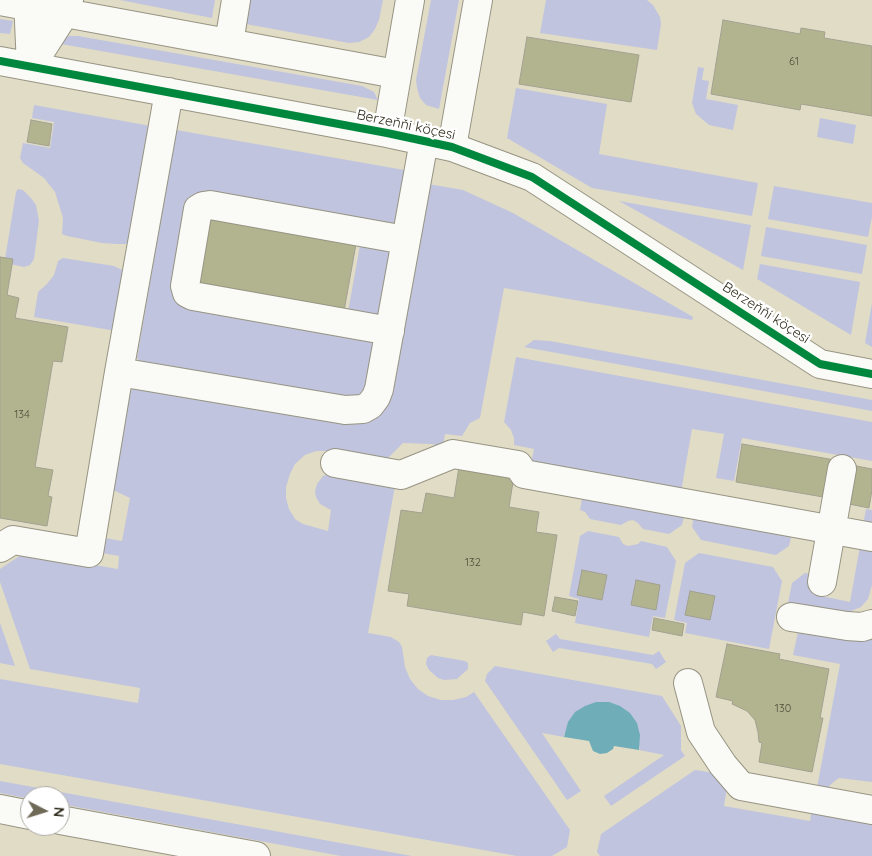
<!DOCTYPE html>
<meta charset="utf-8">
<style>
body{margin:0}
#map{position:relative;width:872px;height:856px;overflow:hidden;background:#e1dcc6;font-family:Quicksand,sans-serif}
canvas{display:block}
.north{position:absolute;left:20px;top:786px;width:50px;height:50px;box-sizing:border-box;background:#fff;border:1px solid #adaba5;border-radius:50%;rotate:95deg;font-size:14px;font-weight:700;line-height:20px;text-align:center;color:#312d1d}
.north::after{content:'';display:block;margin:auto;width:18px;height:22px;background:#6f6a58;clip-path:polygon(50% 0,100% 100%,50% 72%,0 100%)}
</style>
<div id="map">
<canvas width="872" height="856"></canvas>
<div class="north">N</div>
</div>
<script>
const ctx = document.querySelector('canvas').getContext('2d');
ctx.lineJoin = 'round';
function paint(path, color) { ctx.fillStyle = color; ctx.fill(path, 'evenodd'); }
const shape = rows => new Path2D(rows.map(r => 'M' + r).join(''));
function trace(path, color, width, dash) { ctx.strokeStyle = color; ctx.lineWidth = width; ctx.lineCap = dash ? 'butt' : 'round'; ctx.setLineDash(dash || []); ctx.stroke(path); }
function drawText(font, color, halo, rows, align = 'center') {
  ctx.font = font + ' Quicksand,sans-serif'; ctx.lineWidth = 5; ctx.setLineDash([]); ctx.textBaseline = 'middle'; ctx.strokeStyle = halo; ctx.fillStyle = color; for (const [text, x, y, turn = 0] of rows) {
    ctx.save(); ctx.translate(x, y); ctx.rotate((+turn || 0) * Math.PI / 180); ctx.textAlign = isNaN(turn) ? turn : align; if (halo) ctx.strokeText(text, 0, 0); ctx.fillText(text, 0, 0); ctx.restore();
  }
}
paint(shape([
 [120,0,215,0,212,18],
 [250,0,383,0,379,20,375,29,369,37,359,42,349,43,246,24],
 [431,0,459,0,439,109,426,105,420,98,417,88,416,80],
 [546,0,647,0,653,5,660,17,661,24,657,50,540,33],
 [0,19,13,21,10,34,0,33],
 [69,36,78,36,362,86,374,92,378,100,61,44,66,37],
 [698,67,704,68,702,80,709,81,706,99,738,105,733,130,709,125,696,114,692,103],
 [516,88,607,104,599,154,758,183,752,216,592,188,507,138],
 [34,105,151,126,130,242,126,244,117,244,102,243,67,236,62,234,63,218,55,192,44,178,23,163,20,158,23,143,50,148,54,122,32,118],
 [820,118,856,125,853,144,817,137],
 [176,130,410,171,401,222,393,227,207,195,379,345,363,399,141,363,137,358],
 [428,184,463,190,513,213,693,317,692,320,504,288,480,418,470,423,462,436,445,434,443,446,430,444,403,443,388,458,385,459,331,451,316,451,305,455,295,464,290,474,286,487,286,498,289,509,295,519,303,524,328,531,331,510,320,504,316,497,315,491,317,484,323,476,326,475,395,486,368,633,391,637,399,642,402,647,405,667,410,679,418,689,428,696,441,700,453,700,466,697,474,692,570,830,567,847,552,856,517,856,0,764,0,679,138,703,140,688,30,669,0,582,0,569,24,553,118,569,119,556,102,553,105,538,122,541,130,498,113,490,129,392,134,388,365,419],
 [774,186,872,203,872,217,868,237,768,219],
 [18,189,23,190,31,198,36,205,39,221,34,259,30,265,24,267,10,264,5,259,16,192],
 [619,201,751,225,743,270],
 [766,227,867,245,862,274,761,256],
 [360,245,391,251,386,312,377,317,348,312],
 [63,258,114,266,124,271,116,331,34,317,38,292,47,284,54,275,58,261],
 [760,264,860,282,851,335,757,279],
 [872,303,872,347,865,343],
 [534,340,550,341,872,400,872,411,524,347],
 [516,357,872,422,872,461,742,438,734,481,716,478,724,434,692,429,681,492,531,464,534,449,514,445,514,438,511,430,504,422],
 [583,493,685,513,682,525,669,534,643,529,638,523,633,520,628,521,621,525,590,519,585,512,580,510],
 [866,509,872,510,872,527,863,525],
 [694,514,792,533,789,546,776,555,701,540,692,527],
 [588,531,619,537,623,544,628,546,638,544,641,541,667,547,676,561,665,618,653,616,649,637,575,623,579,599,569,596,580,536],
 [860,546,872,548,872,585,868,599,861,607,849,612,839,612,788,603,792,583,805,573,815,575,812,594,850,602],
 [699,553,773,567,782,581,769,649,685,633,687,623,674,620,685,563],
 [0,623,15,666,0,663],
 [798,632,832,638,872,640,872,782,839,778,830,785,828,789,816,793,840,664,793,655],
 [556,634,560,639,653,655,659,651,666,662,656,669,652,664,559,648,553,652,546,641],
 [431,655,465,661,468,663,468,669,457,679,444,680,438,678,429,670,426,664,427,658],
 [495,666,662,696,681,726,681,750,685,756,611,806,604,796,664,755,639,750,640,747,564,734,564,737,542,733,581,791,567,800,485,681,487,674],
 [695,770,729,775,724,806,810,821,812,808,872,817,872,856,600,856,597,852,601,834],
 [0,781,412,856,341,856,60,804,60,796,30,796,30,799,0,793]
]), '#c1c4df');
paint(shape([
 [596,702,609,702,620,706,630,713,637,723,640,735,639,750,614,746,613,749,607,753,600,754,593,751,589,741,564,737,568,722,575,712,585,706]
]), '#6faeb8');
const building = shape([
 [723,20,800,34,801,28,825,32,824,38,872,46,872,116,801,104,800,110,711,94,723,20],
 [527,37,639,55,631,102,519,84,527,37],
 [31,120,52,124,49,146,27,142,31,120],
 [208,217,356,244,344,311,195,284,208,217],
 [0,257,13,259,7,295,19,298,15,318,68,327,62,362,53,361,35,467,53,470,48,496,52,497,47,526,0,518,0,257],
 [742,444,835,460,829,498,736,482,742,444],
 [851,465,872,469,872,490,869,508,844,503,851,465],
 [459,467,514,476,509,507,539,512,536,532,557,535,544,616,523,612,521,625,407,606,409,594,388,591,401,510,422,513,426,493,454,498,459,467],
 [582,570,607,575,602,600,577,595,582,570],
 [636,580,660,585,656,610,631,605,636,580],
 [690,591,715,596,710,620,685,615,690,591],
 [555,597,578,601,575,616,552,611,555,597],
 [654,618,684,624,682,636,652,630,654,618],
 [727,644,780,654,779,659,829,669,820,718,823,718,812,772,759,762,762,743,759,742,758,732,755,720,747,711,732,704,733,701,716,697,727,644]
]);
paint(building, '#b2b490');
trace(building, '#a2a190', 1);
const minor = shape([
 [28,0,31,66],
 [0,1,396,74],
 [229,43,236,0],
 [0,61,387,133,452,147,532,177,820,364,872,374],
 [31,66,65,13,69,0],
 [387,133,410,0],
 [452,147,478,0],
 [390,331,193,296,187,293,185,286,198,209,203,206,210,205,405,240],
 [119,372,345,410,363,409,370,405,376,397,379,389,424,141],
 [335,463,401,475,453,454,518,465,524,474,872,537],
 [0,548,13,540,89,553,119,372,169,92],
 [822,582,842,469],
 [791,617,847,626,862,627,872,624],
 [688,683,701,732,723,765,741,786,872,810]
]);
const major = shape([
 [0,809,30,815],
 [60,820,256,856]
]);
trace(minor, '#979483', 30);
trace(major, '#979483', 30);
trace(minor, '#fafaf6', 28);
trace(major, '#fafaf6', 28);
trace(shape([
 [0,61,387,133,452,147,532,177,820,364,872,374]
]), '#00873e', 8);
drawText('11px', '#514f3a', null, [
 ["61",794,62],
 ["134",22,415],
 ["132",473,563],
 ["130",783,709]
]);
drawText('14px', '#312d1d', '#fff', [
 ["Berzeňňi köçesi",406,125,12],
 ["Berzeňňi köçesi",766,313,33]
]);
</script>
